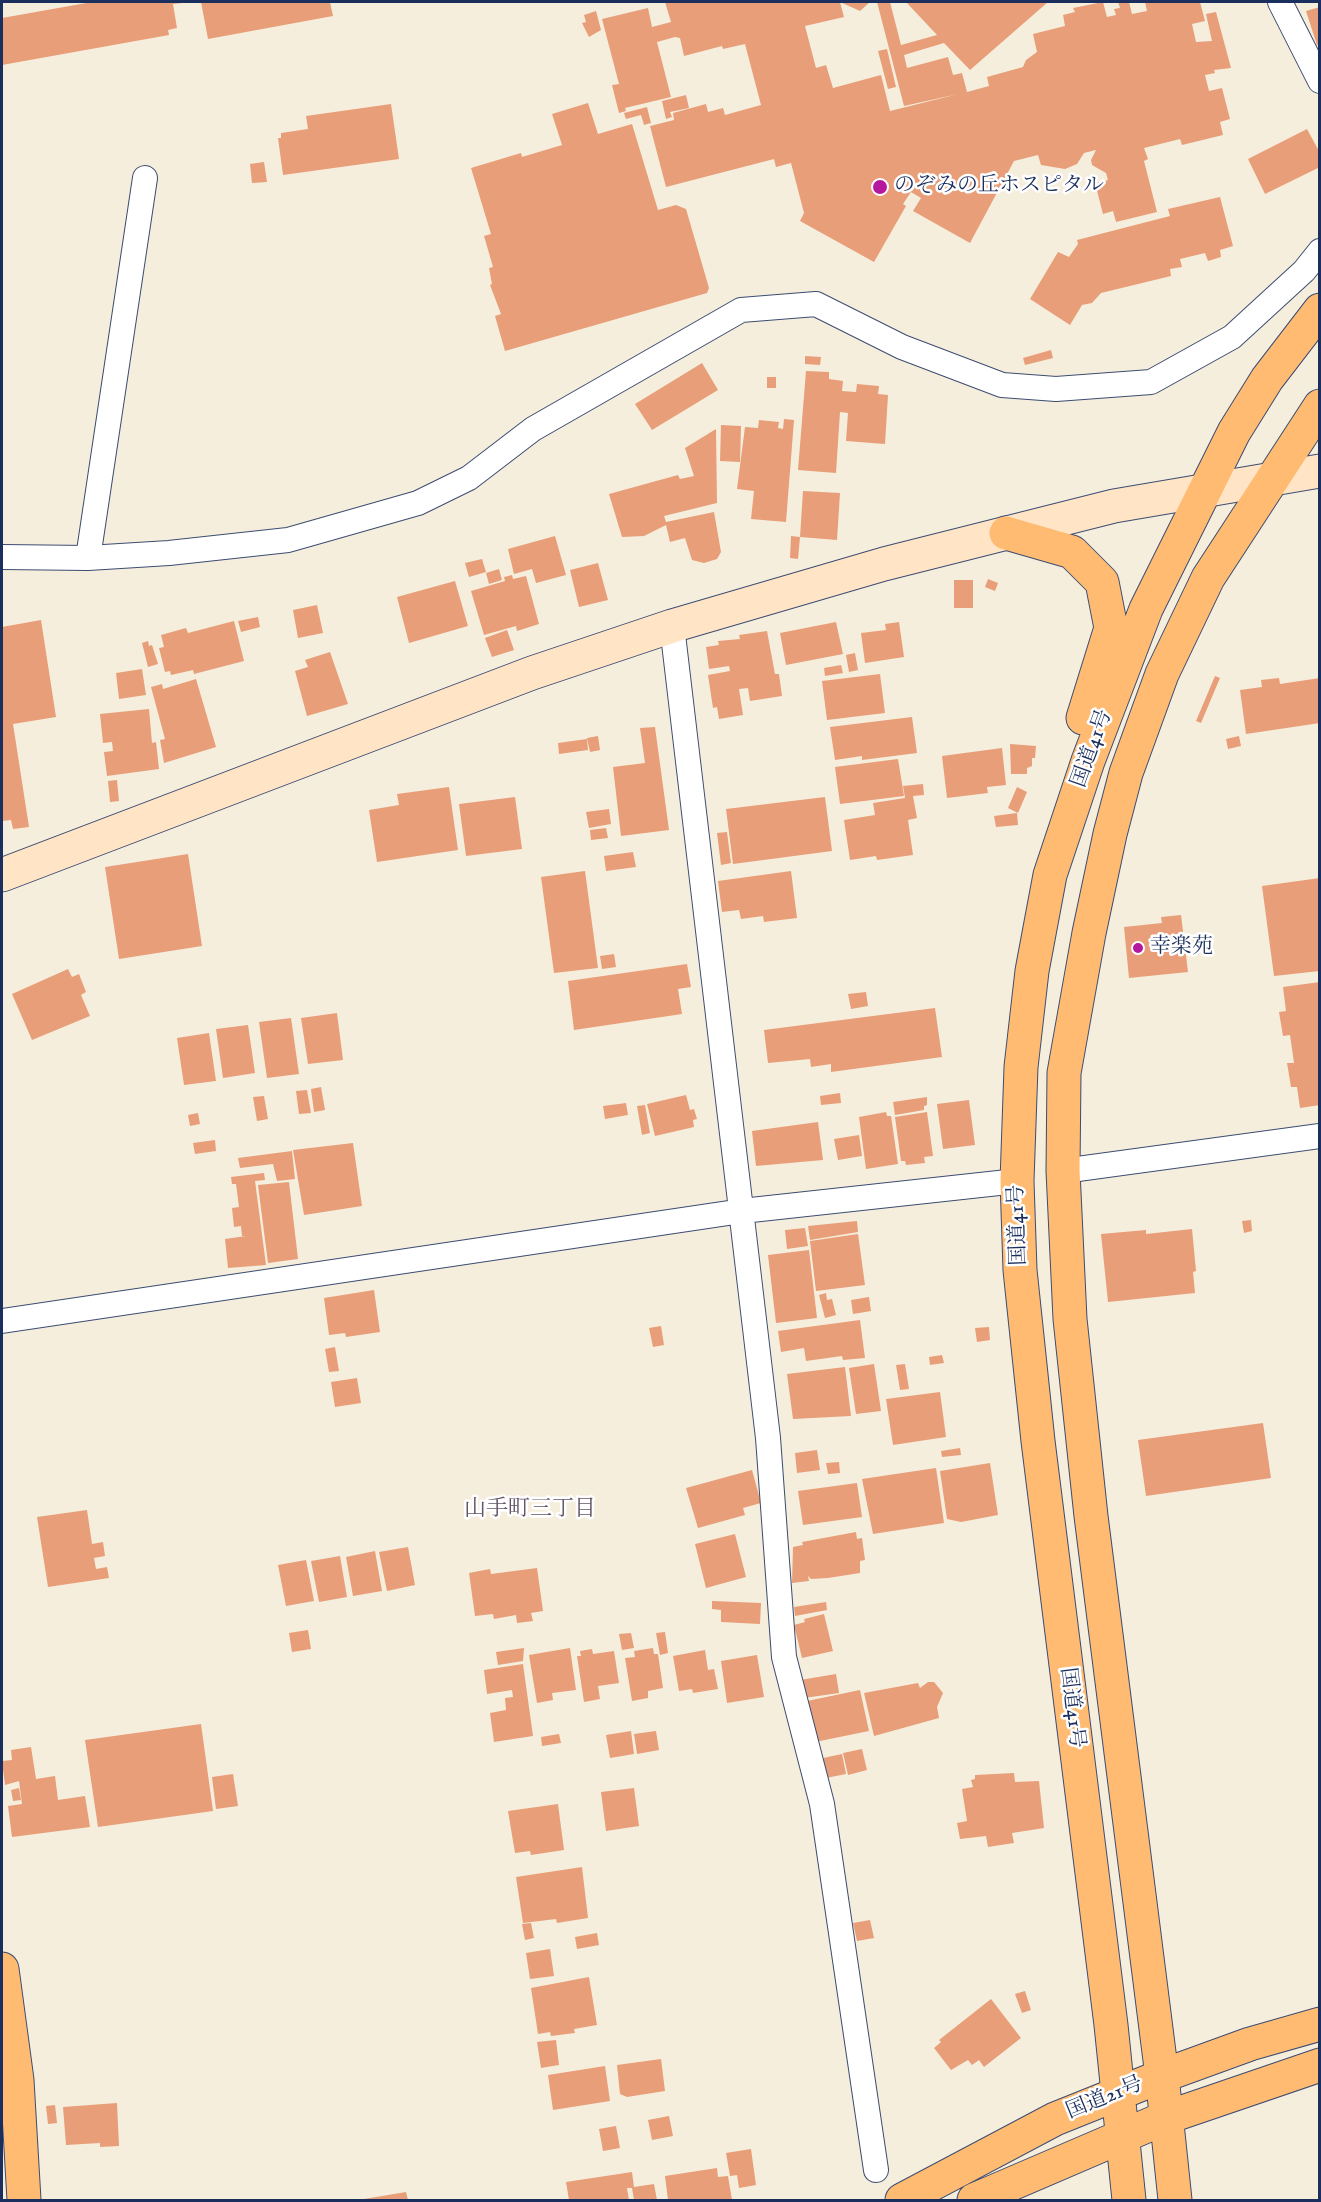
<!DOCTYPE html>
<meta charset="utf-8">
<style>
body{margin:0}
#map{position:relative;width:1321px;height:2202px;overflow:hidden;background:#f6eedd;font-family:"IM FELL English",serif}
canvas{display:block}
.frame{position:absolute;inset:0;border:3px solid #1b2f5e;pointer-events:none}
</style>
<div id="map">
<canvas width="1321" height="2202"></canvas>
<div class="frame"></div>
</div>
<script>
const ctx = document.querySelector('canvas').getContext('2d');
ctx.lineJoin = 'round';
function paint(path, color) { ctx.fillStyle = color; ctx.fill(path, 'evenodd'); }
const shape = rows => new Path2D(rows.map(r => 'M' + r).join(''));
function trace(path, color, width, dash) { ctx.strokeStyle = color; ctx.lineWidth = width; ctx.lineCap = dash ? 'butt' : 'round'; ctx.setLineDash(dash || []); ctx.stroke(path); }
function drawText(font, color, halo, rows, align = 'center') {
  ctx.font = font + ' "IM FELL English","Noto Serif JP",serif'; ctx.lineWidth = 5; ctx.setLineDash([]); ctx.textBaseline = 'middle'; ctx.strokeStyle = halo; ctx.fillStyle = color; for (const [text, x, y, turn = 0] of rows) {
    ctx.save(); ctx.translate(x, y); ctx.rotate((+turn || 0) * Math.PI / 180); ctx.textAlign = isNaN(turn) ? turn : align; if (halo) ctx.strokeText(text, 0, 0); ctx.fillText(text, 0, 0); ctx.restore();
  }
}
paint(shape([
 [92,2,182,3,173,4,177,28,168,30,169,35,2,65,2,18],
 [201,2,330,2,333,16,208,39],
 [665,2,870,2,860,11,840,2,844,17,805,26,816,68,826,65,833,88,881,75,890,111,958,94,904,106,877,2,890,2,901,45,937,35,906,2,1048,2,970,70,944,43,904,55,907,68,948,57,953,75,962,73,967,92,989,86,987,77,1023,67,1026,60,1037,52,1033,34,1065,26,1063,15,1075,12,1073,8,1103,2,1107,17,1116,15,1114,9,1120,8,1118,2,1129,2,1132,14,1147,11,1145,2,1200,2,1205,21,1192,24,1196,42,1212,41,1206,14,1216,12,1231,68,1214,70,1215,73,1205,75,1209,91,1222,88,1230,119,1220,122,1223,135,1182,145,1180,139,1144,148,1148,159,1144,161,1157,212,1116,222,1113,211,1103,214,1095,183,1108,180,1106,173,1092,165,1091,160,1096,150,1084,153,1077,164,1065,169,1041,165,1038,155,1014,161,970,243,913,211,921,198,911,192,903,204,906,206,874,262,800,221,804,213,791,163,776,167,774,159,666,187,650,126,674,120,673,113,706,104,708,112,723,108,725,115,761,105,745,44,723,49,722,46,684,56,680,38,675,37,657,42,671,97,625,108,626,111,619,113,612,85,619,84,602,19,648,8,652,27,671,22],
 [1320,7,1320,44,1317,45,1306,11],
 [596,11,601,30,589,37,582,23,586,22,584,15],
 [887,49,896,87,888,89,878,51],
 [686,95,689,108,670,112,672,117,666,119,662,101],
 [588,103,598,134,632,124,658,210,676,205,686,209,709,288,707,293,505,351,495,316,501,314,490,285,492,284,489,268,493,267,484,236,491,234,471,168,521,153,522,157,562,145,552,114],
 [391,104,399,159,283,175,278,138,281,138,281,133,308,129,306,116],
 [647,107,651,123,644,125,641,115,626,119,624,113],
 [1307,129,1320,153,1320,167,1265,194,1248,159],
 [264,162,267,182,252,183,250,164],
 [1220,197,1233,246,1220,250,1221,257,1208,261,1205,253,1180,259,1182,267,1170,269,1171,276,1101,293,1092,303,1082,305,1070,325,1030,299,1058,252,1069,257,1078,244,1077,240,1170,216,1168,209],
 [1051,350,1053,358,1025,365,1023,358],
 [805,356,821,357,820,365,805,364],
 [702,363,718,390,652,430,635,404],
 [806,371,829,372,829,379,843,381,842,391,856,392,857,384,879,386,878,394,888,395,885,444,846,441,848,413,840,412,836,473,798,470],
 [767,377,776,377,776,388,767,388],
 [784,419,794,420,786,522,751,519,754,491,737,489,745,427,758,428,759,420,779,422,778,428,783,429],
 [721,425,741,426,740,462,720,461],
 [716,429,717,503,664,516,666,522,714,512,721,552,717,559,704,563,692,560,685,538,670,542,666,525,644,536,622,537,609,494,678,475,680,479,694,476,685,448],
 [803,491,840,493,837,540,800,537],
 [555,536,566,575,536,583,532,569,514,574,508,549],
 [791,536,800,537,798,559,790,558],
 [482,559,486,572,469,577,465,563],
 [598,563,608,600,579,607,570,570],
 [499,569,502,580,489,584,486,573],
 [512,575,513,579,526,576,539,624,517,631,516,626,484,635,471,591,505,581,504,577],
 [988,579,998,583,995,591,985,587],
 [954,580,973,580,973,608,954,608],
 [455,581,468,626,409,643,397,597],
 [317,605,323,633,298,638,293,610],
 [258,617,260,627,241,632,238,621],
 [41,620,56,717,13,724,29,827,13,829,11,820,2,821,2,627],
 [234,621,244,661,194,674,193,670,171,675,170,671,165,672,159,648,164,647,161,635,186,628,188,633],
 [836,622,843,654,786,665,780,633],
 [899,622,904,657,865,663,861,633,886,630,885,624],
 [507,630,514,650,492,657,485,638],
 [767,631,775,674,779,674,782,696,750,701,748,688,739,689,743,715,719,719,717,707,713,708,708,675,730,671,729,666,709,669,706,647,719,645,718,641,740,639,739,635],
 [148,641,149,646,152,645,158,664,148,667,142,643],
 [330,652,348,704,307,716,295,671,308,667,305,660],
 [855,653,858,670,849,672,846,655],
 [841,665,843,673,825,676,824,668],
 [142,669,146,695,119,699,116,673],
 [880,674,885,713,827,720,822,681],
 [1215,676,1220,678,1201,723,1196,721],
 [1279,678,1280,684,1320,678,1320,723,1246,734,1240,690,1262,687,1261,680],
 [196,679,216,747,164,763,160,740,165,739,151,687,162,684,163,689],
 [149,709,152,743,156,742,159,769,107,776,104,752,113,751,112,742,103,743,100,714],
 [912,717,917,753,862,760,862,756,835,760,830,727],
 [655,727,669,830,621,836,613,767,645,763,640,728],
 [598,736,600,750,590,752,587,738],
 [1239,736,1241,746,1228,749,1226,739],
 [587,739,588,750,559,754,558,743],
 [1010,744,1036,746,1035,758,1032,758,1032,766,1027,768,1027,774,1011,774],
 [1002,748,1006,785,987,787,988,793,947,798,942,756],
 [898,759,904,796,840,804,835,767],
 [117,780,119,801,110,802,108,781],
 [923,784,924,795,913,796,917,818,908,820,913,855,877,860,876,856,850,860,844,820,875,815,873,803,905,798,903,786],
 [449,787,458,850,377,862,369,810,399,805,397,794],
 [1017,787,1027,792,1018,813,1008,808],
 [515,797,522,849,466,856,459,804],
 [825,797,832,851,733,864,726,809],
 [609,809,611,824,589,828,586,812],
 [1017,813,1018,825,996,827,994,816],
 [606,828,608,838,591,840,590,830],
 [727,832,731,863,721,865,717,833],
 [633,852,636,867,606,871,604,856],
 [188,854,202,946,119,959,105,867],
 [585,871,598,968,554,973,541,877],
 [791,871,797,918,764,922,763,916,741,919,739,910,722,912,718,881],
 [1320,878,1320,971,1274,976,1262,886],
 [1181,915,1188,972,1129,978,1124,927,1162,923,1161,917],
 [614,954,616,967,602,969,600,956],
 [687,964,691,987,678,989,682,1014,574,1030,568,981],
 [68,969,72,977,79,974,86,992,81,995,90,1016,32,1040,12,994],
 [1320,982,1320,1105,1300,1108,1297,1087,1291,1087,1287,1063,1294,1063,1290,1035,1283,1036,1279,1012,1286,1011,1283,987],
 [866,992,868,1006,851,1009,848,994],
 [935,1008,942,1057,831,1072,831,1064,811,1067,810,1059,768,1063,764,1030],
 [337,1013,343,1060,308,1064,301,1018],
 [291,1018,299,1074,267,1078,259,1022],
 [248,1025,255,1073,223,1078,216,1029],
 [209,1033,216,1081,184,1085,177,1038],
 [321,1087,325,1110,314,1112,311,1089],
 [307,1090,311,1113,299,1114,296,1091],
 [840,1093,841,1103,821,1105,820,1096],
 [686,1095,690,1110,694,1109,697,1119,693,1120,694,1127,655,1136,647,1104],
 [264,1096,268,1119,257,1121,253,1097],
 [927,1097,927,1105,924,1106,924,1110,895,1115,893,1102],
 [969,1100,975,1145,943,1149,937,1104],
 [626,1103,628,1115,605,1119,603,1106],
 [645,1105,650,1133,642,1135,637,1106],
 [886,1112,887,1116,891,1116,898,1164,866,1169,859,1117],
 [927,1112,933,1156,924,1157,925,1163,906,1165,905,1161,901,1161,895,1117],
 [198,1113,200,1124,190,1126,188,1115],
 [818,1122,823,1160,756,1166,752,1131],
 [859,1135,862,1156,838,1160,834,1139],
 [215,1140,216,1151,195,1154,193,1143],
 [353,1143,362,1206,304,1215,293,1150],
 [292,1151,295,1179,277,1181,273,1164,240,1168,238,1158],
 [264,1173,265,1180,255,1181,266,1265,228,1268,225,1239,246,1236,242,1236,241,1226,234,1227,232,1208,239,1207,236,1184,232,1184,231,1177],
 [289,1182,298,1259,268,1263,258,1185],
 [1251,1220,1252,1231,1244,1233,1242,1221],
 [857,1221,858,1232,810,1240,808,1226],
 [805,1228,808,1246,787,1249,785,1230],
 [1192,1229,1196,1271,1193,1272,1195,1293,1108,1302,1101,1234,1146,1230,1146,1234],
 [858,1234,865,1285,816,1291,810,1241],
 [809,1250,817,1318,776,1323,768,1255],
 [374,1290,380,1332,346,1337,345,1333,329,1335,324,1298],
 [826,1293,827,1300,832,1299,836,1315,825,1318,819,1295],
 [869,1297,871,1311,853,1314,851,1300],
 [860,1320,865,1358,843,1360,842,1356,806,1361,804,1348,781,1352,778,1331],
 [661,1326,664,1345,653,1347,649,1328],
 [989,1327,990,1340,977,1342,975,1328],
 [335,1347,339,1371,329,1372,325,1349],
 [942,1355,944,1363,930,1365,929,1357],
 [874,1364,881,1411,856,1414,849,1368],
 [905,1364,909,1389,900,1390,896,1365],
 [845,1367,851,1416,793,1419,787,1374],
 [357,1378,361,1403,335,1407,331,1382],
 [940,1392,946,1437,893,1445,886,1399],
 [1263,1423,1271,1478,1146,1496,1138,1440],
 [960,1448,961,1455,942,1457,941,1451],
 [817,1450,820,1470,797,1473,795,1453],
 [839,1462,840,1473,828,1474,826,1463],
 [990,1463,998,1515,961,1522,947,1519,940,1471],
 [936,1468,944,1523,873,1534,862,1479],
 [752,1470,761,1503,743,1508,745,1515,698,1528,686,1488],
 [857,1483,862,1517,803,1525,798,1491],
 [87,1510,92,1544,103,1542,105,1556,94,1558,96,1569,107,1567,109,1578,48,1587,37,1517],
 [856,1532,857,1539,862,1538,865,1560,860,1561,860,1573,828,1578,811,1579,808,1576,809,1581,792,1583,793,1547,803,1545,802,1542],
 [735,1534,746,1577,706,1588,695,1544],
 [408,1547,415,1585,387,1591,379,1552],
 [375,1551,382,1591,353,1596,346,1557],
 [340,1556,347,1597,319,1602,311,1561],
 [306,1560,314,1601,286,1606,278,1565],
 [537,1568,543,1611,531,1613,533,1621,517,1623,516,1615,494,1619,493,1614,475,1616,469,1573,490,1569,491,1574],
 [712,1601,761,1603,760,1624,721,1622,721,1610,712,1609],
 [826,1602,827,1610,795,1616,794,1607],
 [824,1614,833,1651,802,1658,794,1625,805,1622,804,1619],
 [308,1630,311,1649,292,1652,289,1633],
 [665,1632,668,1653,660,1655,656,1633],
 [631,1633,634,1648,622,1650,619,1634],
 [524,1648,523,1661,498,1665,496,1652],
 [570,1648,576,1690,552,1693,553,1700,537,1703,529,1655],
 [653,1648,654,1654,658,1654,663,1688,648,1691,648,1698,632,1701,625,1658,635,1657,634,1651],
 [592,1649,593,1654,614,1651,619,1683,598,1686,600,1699,584,1702,577,1656,581,1656,580,1651],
 [705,1650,708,1670,714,1669,718,1689,693,1693,692,1689,679,1691,673,1656],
 [757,1655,764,1697,727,1703,721,1661],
 [523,1664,533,1736,494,1742,490,1713,506,1710,505,1698,513,1697,512,1690,487,1694,484,1670],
 [836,1674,839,1693,804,1698,800,1680],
 [928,1682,934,1682,943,1693,937,1707,939,1718,874,1736,864,1693,918,1683,920,1688],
 [860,1690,869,1731,815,1742,807,1701],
 [201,1724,213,1811,98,1827,85,1740],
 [631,1731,634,1754,610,1758,606,1735],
 [656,1731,659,1750,637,1754,634,1734],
 [559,1734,561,1743,542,1746,541,1737],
 [31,1747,36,1779,55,1776,58,1800,85,1796,90,1827,12,1837,8,1806,22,1804,19,1781,5,1785,2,1761,12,1760,11,1750],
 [862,1749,867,1770,848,1775,843,1753],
 [842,1754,846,1774,826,1778,823,1758],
 [1014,1773,1015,1782,1039,1781,1044,1828,1012,1833,1014,1843,988,1847,986,1836,960,1839,957,1823,967,1821,962,1789,973,1787,971,1780,975,1779,975,1775],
 [233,1774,238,1806,216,1809,212,1777],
 [19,1788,21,1800,13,1801,11,1790],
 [634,1788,639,1826,606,1831,601,1792],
 [558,1804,564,1850,531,1855,530,1851,515,1853,508,1811],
 [582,1867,588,1918,557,1923,556,1919,523,1923,516,1877],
 [870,1920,874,1938,857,1941,853,1923],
 [531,1923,534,1938,525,1940,522,1924],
 [597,1933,599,1945,577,1949,575,1937],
 [550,1949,554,1976,530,1979,526,1953],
 [589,1977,597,2025,574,2029,575,2033,551,2036,550,2032,538,2034,531,1988],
 [1025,1991,1031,2010,1022,2013,1015,1994],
 [991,1999,1021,2038,984,2067,979,2060,972,2065,968,2060,951,2070,934,2048,941,2042,939,2040],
 [556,2040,559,2065,541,2068,537,2042],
 [661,2059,665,2091,627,2097,620,2094,617,2065],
 [605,2066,610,2101,553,2110,548,2075],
 [117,2103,119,2146,100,2147,100,2143,66,2145,63,2107],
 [55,2105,57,2123,48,2124,46,2106],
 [669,2116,673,2136,652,2140,648,2120],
 [616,2126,620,2148,603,2151,599,2129],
 [751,2149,756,2185,739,2188,737,2175,730,2176,726,2153],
 [717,2168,718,2177,728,2176,732,2200,668,2200,665,2176],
 [632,2172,634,2187,654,2184,657,2200,634,2200,632,2188,627,2188,629,2200,569,2200,566,2182],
 [406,2192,408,2200,364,2200,364,2199]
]), '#e89e78');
const street = shape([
 [1280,2,1320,81],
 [2,557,88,558,169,553,288,540,418,503,469,478,533,429,741,310,816,304,902,347,1002,385,1056,389,1151,382,1232,337,1304,271,1320,251],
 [88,558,145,178],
 [672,626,768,1438,784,1657,822,1804,876,2170],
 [1063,1171,1320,1136],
 [2,1321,742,1211,1017,1181]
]);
const secondary = shape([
 [2,875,532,673,672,626,884,564,1114,506,1320,471]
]);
const primary = shape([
 [2,1969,17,2080,24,2200]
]);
const highway = shape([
 [1006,533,1072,552,1102,582,1111,628,1083,718],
 [902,2200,1055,2119,1162,2076,1250,2044,1320,2024],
 [974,2200,1165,2118,1320,2065],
 [1129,2200,1111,2025,1038,1441,1020,1270,1017,1181,1021,1067,1032,971,1050,875,1088,761,1146,609,1234,432,1267,379,1320,310],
 [1175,2200,1162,2076,1091,1516,1070,1319,1063,1171,1064,1073,1089,933,1110,834,1126,773,1162,674,1208,578,1320,406]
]);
trace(street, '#3c4c71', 26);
trace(secondary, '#3c4c71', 35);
trace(primary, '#3c4c71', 35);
trace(highway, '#3c4c71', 35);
trace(street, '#fff', 24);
trace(secondary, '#ffe4c6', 33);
trace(primary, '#ffbb71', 33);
trace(highway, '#ffbb71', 33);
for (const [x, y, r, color] of [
 [880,187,8,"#b5179e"],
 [1138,948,6,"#b5179e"]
]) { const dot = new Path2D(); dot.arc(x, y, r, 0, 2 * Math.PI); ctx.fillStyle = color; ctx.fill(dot); trace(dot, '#fff', 2); }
drawText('21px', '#1b2f5e', '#fff', [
 ["のぞみの丘ホスピタル",894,187],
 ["幸楽苑",1150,948]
], 'left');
drawText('21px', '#1b2f5e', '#fff', [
 ["国道41号",1093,749,-70],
 ["国道41号",1019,1225,-92],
 ["国道41号",1071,1708,83],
 ["国道21号",1105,2099,-22]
]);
drawText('22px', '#635667', '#fff', [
 ["山手町三丁目",530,1510]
]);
</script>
